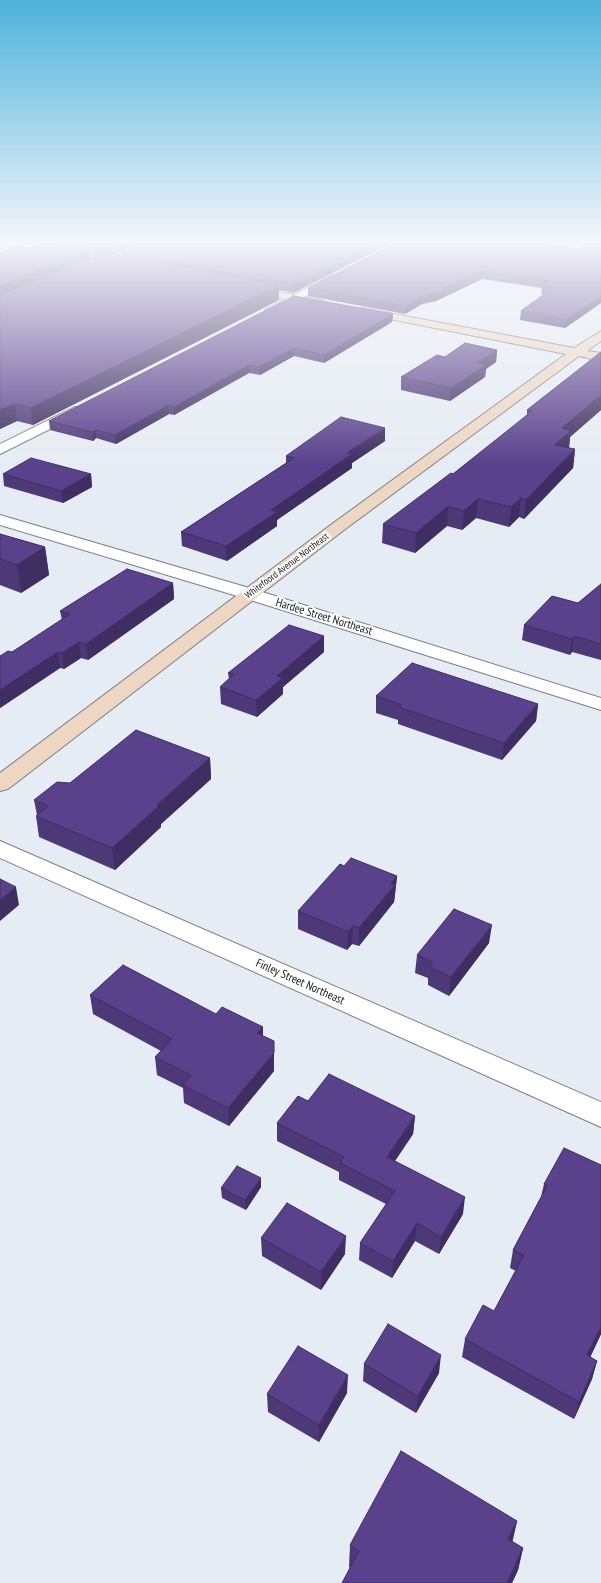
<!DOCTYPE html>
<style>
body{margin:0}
canvas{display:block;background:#e6ecf3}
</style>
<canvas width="601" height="1583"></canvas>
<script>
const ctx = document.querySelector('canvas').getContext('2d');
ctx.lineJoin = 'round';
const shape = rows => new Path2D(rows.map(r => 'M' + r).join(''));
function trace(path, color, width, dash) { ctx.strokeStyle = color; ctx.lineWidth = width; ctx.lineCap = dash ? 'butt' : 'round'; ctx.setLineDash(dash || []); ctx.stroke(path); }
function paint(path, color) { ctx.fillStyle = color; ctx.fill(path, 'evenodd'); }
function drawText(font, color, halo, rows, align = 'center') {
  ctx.font = font + ' "PT Sans Narrow",sans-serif'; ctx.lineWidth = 4; ctx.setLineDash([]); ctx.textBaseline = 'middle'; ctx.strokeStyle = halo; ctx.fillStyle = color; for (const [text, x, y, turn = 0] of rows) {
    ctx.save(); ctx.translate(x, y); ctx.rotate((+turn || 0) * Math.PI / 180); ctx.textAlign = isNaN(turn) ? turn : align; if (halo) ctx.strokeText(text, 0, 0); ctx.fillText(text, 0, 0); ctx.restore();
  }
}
const street = shape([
 [334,274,339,277,338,279,275,312,271,313,265,310,334,274],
 [75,407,80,408,82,411,80,414,0,454,0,444,75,407],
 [0,515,256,590,601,698,601,710,244,598,0,525,0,515],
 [0,841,601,1102,601,1127,0,858,0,841]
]);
const secondary = shape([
 [6,244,27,244,62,250,67,253,62,256,11,247,6,244],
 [251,287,321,300,327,303,321,306,247,292,245,290,247,288,251,287],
 [363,308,574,348,601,331,601,341,587,351,601,353,601,361,579,356,344,530,8,789,0,791,0,773,332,524,566,354,359,313,357,311,359,309,363,308]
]);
trace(street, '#7a7f86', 2);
trace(secondary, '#7a7f86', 2);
paint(street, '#fff');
paint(secondary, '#edd7c2');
paint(shape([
 [65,244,140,244,115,254,121,255,121,253,142,244,390,244,293,293,279,290,279,300,33,425,17,421,0,429,0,253,31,248,65,245],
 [90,255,97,256,91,258],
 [601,244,601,303,565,328,520,320,521,311,544,295,541,294,542,288,482,279,436,301,422,304,405,314,308,296,308,288,577,249],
 [393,314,392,322,324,363,294,356,260,375,249,373,174,415,169,414,116,444,96,438,93,441,50,430,49,421],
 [497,350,496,362,486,369,485,377,450,401,401,390,401,377,445,357],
 [601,352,601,410,570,437,569,448,575,449,573,468,524,519,519,517,509,527,476,518,462,530,447,526,415,553,382,543,383,524,453,474,527,416,527,410],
 [385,441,352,463,352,468,277,520,277,526,227,561,182,546,181,532,286,463,286,456],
 [3,474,91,474,92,487,63,503,4,486],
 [0,534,45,547,49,575,21,593,0,585],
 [173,583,174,599,88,660,81,658,64,669,60,668,0,708,0,656,12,652,62,620,60,611],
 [601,584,601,660,572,652,570,655,522,640,524,625,578,603],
 [324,636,324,652,283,687,283,694,257,717,221,704,220,687,229,679,228,673],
 [376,696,538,704,536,721,502,760,398,724,398,720,376,713],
 [210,758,211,779,161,824,161,827,115,870,39,837,36,816,37,815,34,800,70,783],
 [344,866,397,876,395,894,395,895,394,902,359,946,352,944,347,950,298,929,298,911],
 [489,943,449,996,428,985,428,978,415,973,417,955],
 [90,995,216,1014,263,1027,263,1036,274,1071,229,1126,184,1103,183,1088,157,1075,155,1057,161,1051,93,1014],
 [308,1101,415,1116,413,1134,395,1161,463,1214,439,1254,415,1241,392,1278,359,1260,360,1243,386,1204,339,1180,339,1172,277,1141,277,1123],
 [601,1165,601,1334,590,1357,597,1361,592,1379,574,1419,462,1357,465,1339,494,1311,516,1271,510,1268,513,1250,541,1197,544,1184],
 [261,1187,246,1210,222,1198,221,1188],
 [261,1238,345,1254,321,1290,262,1256],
 [364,1364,439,1373,416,1413,363,1381],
 [347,1393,319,1442,268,1412,267,1394],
 [517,1521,512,1541,523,1548,518,1570,512,1583,342,1583,350,1568,349,1567,350,1545]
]), '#4d3878');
paint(shape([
 [120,244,140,244,106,258,106,250],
 [375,244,390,244,293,293,293,285],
 [90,250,91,264,0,302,0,286],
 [482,271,482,279,436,301,422,304,405,314,406,306,423,296],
 [279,285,279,300,33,425,31,408],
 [601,296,601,303,565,328,566,320],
 [393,314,392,322,324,363,324,355],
 [294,348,294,356,260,375,259,367],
 [497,350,496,362,486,369,485,377,450,401,451,388,478,363],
 [249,365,249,373,174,415,174,407],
 [601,395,601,410,570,437,569,448,554,445,562,428],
 [15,404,17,421,0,429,0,410],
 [168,405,169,414,116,444,115,435],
 [385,428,385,441,352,463,352,468,277,520,277,526,227,561,226,546,271,510,347,453],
 [96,430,96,438,93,441,92,432],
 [575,449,573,468,524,519,526,500],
 [91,474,92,487,63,503,61,491],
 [521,498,519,517,509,527,511,507],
 [478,499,476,518,462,530,464,511],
 [448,506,447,526,415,553,416,533],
 [45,547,49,575,21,593,17,565],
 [173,583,174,599,88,660,86,644],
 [324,636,324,652,283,687,283,694,257,717,256,700,277,676],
 [574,636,572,652,570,655,572,639],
 [79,642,81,658,64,669,62,653],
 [58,652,60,668,0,708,0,690],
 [538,704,536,721,502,760,504,743],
 [210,758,211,779,161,824,161,827,115,870,112,848,157,805],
 [397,876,395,894,395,895,394,902,359,946,359,928,391,883],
 [16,887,19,905,0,921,0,900],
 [492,925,489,943,449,996,451,977],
 [353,926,352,944,347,950,348,932],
 [263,1027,263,1046,257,1033],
 [274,1041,274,1071,229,1126,228,1108],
 [415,1116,413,1134,386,1174,387,1157],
 [261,1178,261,1187,246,1210,245,1200],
 [465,1197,463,1214,439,1254,441,1237],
 [417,1223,415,1241,392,1278,393,1261],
 [346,1236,345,1254,321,1290,321,1272],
 [601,1327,601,1334,583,1373,587,1355],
 [441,1355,439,1373,416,1413,418,1396],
 [597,1361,592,1379,574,1419,579,1402],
 [348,1375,347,1393,319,1442,319,1425],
 [517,1521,512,1544,508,1539],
 [523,1548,518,1570,512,1583,507,1583]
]), '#3f2e62');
const building = shape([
 [42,244,59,244,90,250,0,286,0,253,16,247,31,248,42,244],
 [73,244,120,244,106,250,73,244],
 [142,244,375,244,293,285,121,253,142,244],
 [394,244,545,244,577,249,585,244,601,244,601,296,566,320,521,311,553,288,542,286,549,281,482,271,436,292,423,296,406,306,308,288,394,244],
 [105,252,279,285,31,408,15,404,0,410,0,295,105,252],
 [294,296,393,314,324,355,294,348,259,367,249,365,174,407,168,405,115,435,96,430,92,432,49,421,294,296],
 [465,343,497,350,478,363,486,365,451,388,401,377,437,355,445,357,465,343],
 [601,352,601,395,562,428,571,431,554,445,575,449,526,500,521,498,511,507,478,499,464,511,448,506,416,533,383,524,451,473,453,474,532,411,527,410,601,352],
 [341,417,385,428,347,453,352,454,271,510,277,512,226,546,181,532,294,458,286,456,341,417],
 [31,458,91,474,61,491,3,474,31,458],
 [0,534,45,547,17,565,0,559,0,534],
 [127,569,173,583,86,644,79,642,62,653,58,652,0,690,0,656,8,651,12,652,70,614,60,611,127,569],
 [601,584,601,644,574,636,572,639,524,625,552,596,578,603,601,584],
 [289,625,324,636,277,676,283,678,256,700,220,687,234,674,228,673,289,625],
 [412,663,538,704,504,743,399,707,402,705,376,696,412,663],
 [136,730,210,758,157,805,159,806,112,848,36,816,48,806,34,800,57,782,70,783,136,730],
 [351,858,397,876,391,883,395,885,359,928,353,926,348,932,298,911,340,864,344,866,351,858],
 [0,879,16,887,0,900,0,879],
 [454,909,492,925,451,977,429,967,433,962,417,955,454,909],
 [123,965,216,1014,222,1007,263,1027,257,1033,274,1041,274,1053,228,1108,183,1085,191,1075,155,1057,172,1039,90,995,123,965],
 [329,1074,415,1116,387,1157,465,1197,441,1237,417,1223,393,1261,360,1243,395,1191,340,1163,344,1157,277,1123,298,1096,308,1101,329,1074],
 [564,1148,601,1165,601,1327,587,1355,597,1361,579,1402,465,1339,483,1305,494,1311,524,1255,513,1250,547,1186,544,1184,564,1148],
 [237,1166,261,1178,245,1200,221,1188,237,1166],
 [287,1203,346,1236,321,1272,261,1238,287,1203],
 [388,1324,441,1355,418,1396,364,1364,388,1324],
 [298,1346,348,1375,319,1425,267,1394,298,1346],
 [401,1451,517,1521,508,1539,523,1548,507,1583,342,1583,359,1551,350,1545,401,1451]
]);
paint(building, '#5a418c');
trace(building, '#3f2e62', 1);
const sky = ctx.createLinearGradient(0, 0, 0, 465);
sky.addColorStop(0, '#4db2db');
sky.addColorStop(0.52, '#f4f6fa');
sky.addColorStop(1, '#f4f6fa00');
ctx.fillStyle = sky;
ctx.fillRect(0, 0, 601, 465);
drawText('10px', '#181a1d', '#fff', [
 ["Whitefoord Avenue Northeast",287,566,-37]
]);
drawText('12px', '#181a1d', '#fff', [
 ["Hardee Street Northeast",324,617,17],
 ["Finley Street Northeast",300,982,24]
]);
</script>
